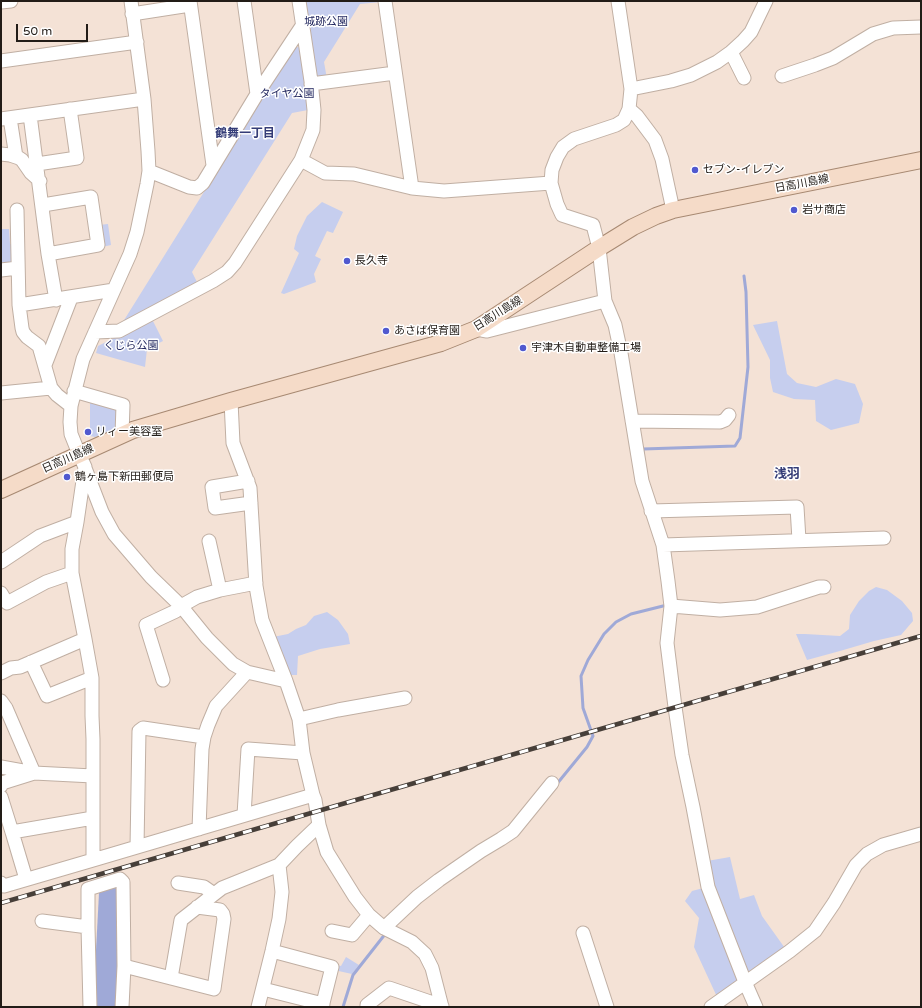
<!DOCTYPE html>
<meta charset="utf-8">
<style>
body{margin:0}
#map{position:relative;width:922px;height:1008px;overflow:hidden;background:#f4e2d6;font-family:"Varela Round",sans-serif}
canvas{display:block}
.frame{position:absolute;inset:0;border:2px solid #221c17;pointer-events:none}
.scale{position:absolute;left:16px;top:24px;width:72px;height:18px;box-sizing:border-box;border:2px solid #221c17;border-top:0;padding-left:5px;font-size:12px;line-height:14px;white-space:nowrap;color:#221c17;-webkit-text-stroke:3px #fff;paint-order:stroke}
</style>
<div id="map">
<canvas width="922" height="1008"></canvas>
<div class="frame"></div>
<div class="scale">50 m</div>
</div>
<script>
const ctx = document.querySelector('canvas').getContext('2d');
ctx.lineJoin = 'round';
function paint(path, color) { ctx.fillStyle = color; ctx.fill(path, 'evenodd'); }
const shape = rows => new Path2D(rows.map(r => 'M' + r).join(''));
function trace(path, color, width, dash) { ctx.strokeStyle = color; ctx.lineWidth = width; ctx.lineCap = dash ? 'butt' : 'round'; ctx.setLineDash(dash || []); ctx.stroke(path); }
function drawText(font, color, halo, rows, align = 'center') {
  ctx.font = font + ' "Varela Round","Noto Sans JP",sans-serif'; ctx.lineWidth = 3; ctx.setLineDash([]); ctx.textBaseline = 'middle'; ctx.strokeStyle = halo; ctx.fillStyle = color; for (const [text, x, y, turn = 0] of rows) {
    ctx.save(); ctx.translate(x, y); ctx.rotate((+turn || 0) * Math.PI / 180); ctx.textAlign = isNaN(turn) ? turn : align; if (halo) ctx.strokeText(text, 0, 0); ctx.fillText(text, 0, 0); ctx.restore();
  }
}
paint(shape([
 [302,1,381,1,381,2,360,4,324,62,327,79,316,80],
 [295,46,300,48,308,110,292,113,192,272,198,284,121,325],
 [322,202,343,212,333,233,327,231,315,256,321,259,314,274,316,282,284,294,281,293,299,253,294,249,297,236,307,216],
 [108,224,111,245,102,247,99,225],
 [1,229,9,229,10,244,11,244,12,263,1,266],
 [152,319,163,341,147,349,145,367,96,353,98,346],
 [777,321,787,374,797,383,816,387,836,379,855,384,863,404,859,423,831,430,816,421,815,400,794,399,773,392,770,378,770,360,753,325],
 [90,400,116,407,118,428,95,437,90,436],
 [876,587,887,590,902,601,912,613,913,621,901,635,874,641,840,651,807,660,796,634,805,634,840,636,849,629,850,615,859,601,869,591],
 [327,612,338,620,348,634,350,644,320,649,298,656,297,675,290,675,273,637,288,634,296,629,306,625,314,616],
 [730,857,740,899,754,895,762,916,787,951,718,999,694,947,699,918,685,901,692,891,711,886,707,861],
 [346,957,359,965,352,974,334,970,336,965,341,966]
]), '#c6ceee');
paint(shape([
 [116,887,118,888,118,1007,93,1007,99,893,101,890]
]), '#9fa9d7');
trace(shape([
 [643,452,643,449,735,446,740,438,748,367,746,292,744,276],
 [556,785,587,747,593,736,583,708,581,676,588,660,604,634,616,622,631,614,667,605],
 [343,1007,353,975,386,933]
]), '#9fa9d7', 3);
const minor = shape([
 [131,1,144,99,148,151,149,171,147,184,137,232,130,254,83,359,71,406,70,422,71,434,79,454,85,467,77,522,72,549,72,573,85,639,92,678,92,716,93,739,93,860,313,795],
 [190,1,213,165],
 [244,1,257,94],
 [385,1,412,188],
 [618,1,631,89,629,109,624,120,616,125,574,139,563,147,557,157,552,170,551,183,557,204,562,215,593,225,599,248,605,301,615,325,621,353,642,481,663,545,668,581,671,606,667,643,675,707,682,755,693,807,708,887,745,982,756,1007],
 [1,2,11,1],
 [132,14,190,5],
 [731,52,744,78],
 [1,61,137,42],
 [782,76,815,65,833,58,873,34,893,28,921,27],
 [311,84,395,73],
 [631,89,671,81,691,75,717,62,731,52,743,41,751,32,766,1],
 [629,109,637,116,655,140,662,159,673,210],
 [30,115,48,254,56,300],
 [10,118,16,157],
 [1,119,144,99],
 [1,154,10,155,19,158,22,160,31,173,40,181],
 [301,160,325,173,354,174,412,188,444,191,551,183],
 [37,164,77,158,70,109],
 [149,171,189,187,197,188,203,183,257,94,302,26],
 [43,205,91,197,98,245,48,254],
 [17,210,19,305,22,328,23,332,27,337,39,346,51,388,57,395,71,406],
 [1,270,18,268],
 [19,305,114,290],
 [476,329,487,331,605,301],
 [95,332,119,331,213,281,227,272,235,263,301,160,313,130,314,110,311,81,299,1],
 [45,365,71,298],
 [74,391,123,405,122,435],
 [1,393,51,388],
 [231,401,233,443,250,488,256,586,262,620,286,681,299,719,303,753,313,795,315,800,319,825,327,852,355,897,369,915,384,928,412,942,425,954,432,968,442,1007],
 [632,421,720,422,725,420,729,415],
 [85,468,102,512,114,534,151,577,181,606,207,638,233,664,247,672,286,681],
 [248,481,212,487,215,508,251,503],
 [651,511,797,507,799,540],
 [209,541,220,590,256,583],
 [663,545,884,538],
 [1,562,40,536,77,522],
 [1,593,7,603,46,582,72,573],
 [671,606,720,610,757,607,819,587,824,587],
 [31,662,47,696,92,678],
 [1,673,11,668,20,667,85,639],
 [163,680,146,625,176,611,181,606,197,597,220,590],
 [1,701,6,708,34,773,2,783,1,786],
 [299,719,338,710,405,698],
 [1,767,34,773,93,776],
 [1,797,12,832,93,818],
 [244,815,248,749,303,753],
 [199,829,202,749,204,737,208,725,216,706,247,672],
 [12,832,26,879],
 [137,847,139,731,143,728,204,737],
 [1,883,4,886,93,860],
 [178,883,204,887,214,894],
 [42,921,88,927],
 [384,928,417,897,439,880,481,851,501,839,513,831,552,783],
 [332,931,352,935,369,915],
 [583,933,607,1007],
 [272,951,332,967,322,1007],
 [124,966,214,989,224,919,223,914,220,910,197,907],
 [171,978,181,920,222,888,279,865],
 [263,989,323,1004],
 [90,1007,88,927,88,889,120,879,123,882,124,966,122,1007],
 [258,1007,272,951,279,919,282,892,279,865,297,846,319,825],
 [367,1007,367,1005,389,988,442,1006],
 [711,1007,790,951,815,931,834,903,856,865,867,854,883,845,921,834]
]);
const major = shape([
 [1,490,133,430,231,401,441,343,476,329,599,248,633,227,656,216,673,210,921,160]
]);
trace(minor, '#c0afa3', 15);
trace(major, '#a78972', 18);
trace(minor, '#fff', 13);
trace(major, '#f5dbc8', 16);
const rail = shape([
 [1,903,921,636]
]);
trace(rail, '#473f39', 4.5);
trace(rail, '#fff', 3, [9]);
for (const [x, y, r, color] of [
 [695,170,4,"#5059cf"],
 [794,210,4,"#5059cf"],
 [347,261,4,"#5059cf"],
 [386,331,4,"#5059cf"],
 [523,348,4,"#5059cf"],
 [88,432,4,"#5059cf"],
 [67,477,4,"#5059cf"]
]) { const dot = new Path2D(); dot.arc(x, y, r, 0, 2 * Math.PI); ctx.fillStyle = color; ctx.fill(dot); trace(dot, '#fff', 1.5); }
drawText('11px', '#242960', '#fff', [
 ["城跡公園",326,22],
 ["タイヤ公園",287,94],
 ["くじら公園",131,346]
]);
drawText('11px', '#221c17', '#fff', [
 ["セブン-イレブン",703,170],
 ["岩サ商店",802,210],
 ["長久寺",355,261],
 ["あさば保育園",394,331],
 ["宇津木自動車整備工場",531,348],
 ["リィー美容室",96,432],
 ["鶴ヶ島下新田郵便局",75,477]
], 'left');
drawText('11px', '#221c17', '#fff', [
 ["日高川島線",802,184,-11],
 ["日高川島線",498,314,-32],
 ["日高川島線",68,459,-24]
]);
drawText('bold 12px', '#343c77', '#fff', [
 ["鶴舞一丁目",245,134]
]);
drawText('bold 13px', '#343c77', '#fff', [
 ["浅羽",787,475]
]);
</script>
